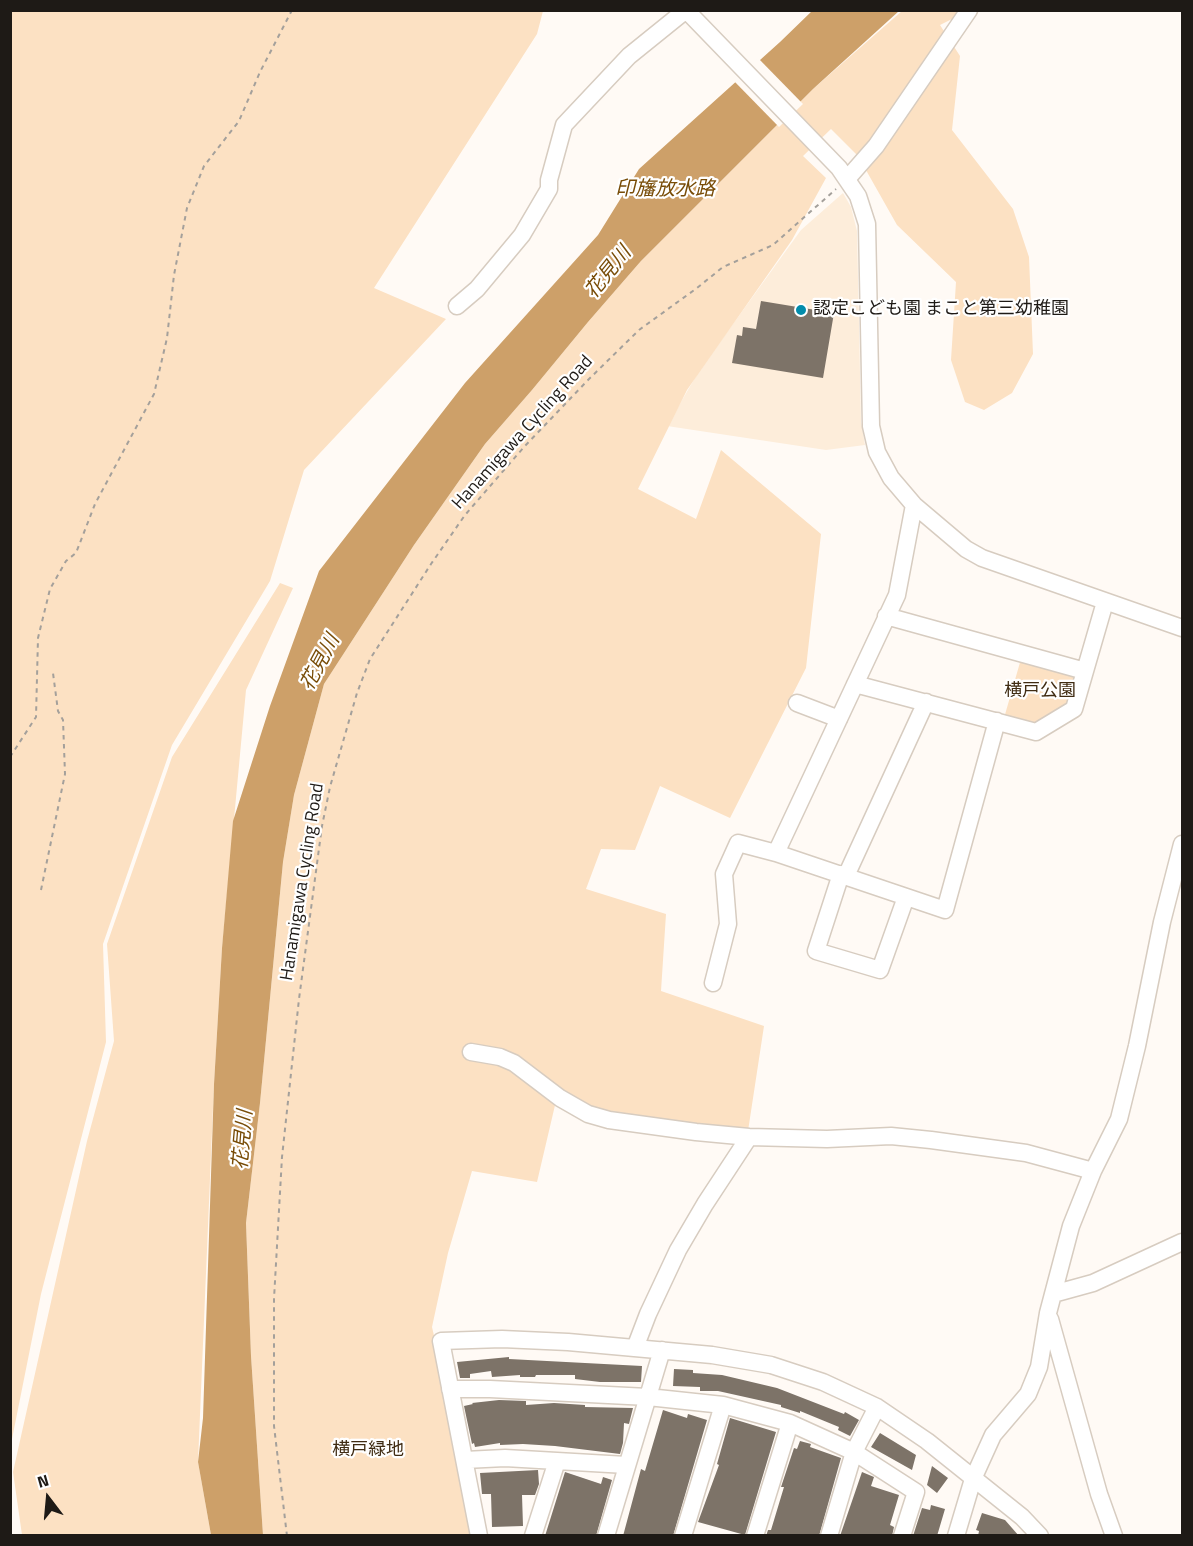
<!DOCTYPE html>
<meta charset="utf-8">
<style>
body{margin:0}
#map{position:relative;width:1193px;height:1546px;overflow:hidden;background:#fffaf5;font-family:"Titillium Web",sans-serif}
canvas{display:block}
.frame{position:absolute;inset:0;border:12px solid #1e1a16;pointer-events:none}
.north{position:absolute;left:18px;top:1468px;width:60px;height:60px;-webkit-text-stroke:4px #fff;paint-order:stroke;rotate:344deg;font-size:16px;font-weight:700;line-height:24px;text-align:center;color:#1e1a16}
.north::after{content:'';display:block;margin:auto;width:21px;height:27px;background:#1e1a16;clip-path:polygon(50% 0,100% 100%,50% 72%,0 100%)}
</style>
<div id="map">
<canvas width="1193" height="1546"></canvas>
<div class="frame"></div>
<div class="north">N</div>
</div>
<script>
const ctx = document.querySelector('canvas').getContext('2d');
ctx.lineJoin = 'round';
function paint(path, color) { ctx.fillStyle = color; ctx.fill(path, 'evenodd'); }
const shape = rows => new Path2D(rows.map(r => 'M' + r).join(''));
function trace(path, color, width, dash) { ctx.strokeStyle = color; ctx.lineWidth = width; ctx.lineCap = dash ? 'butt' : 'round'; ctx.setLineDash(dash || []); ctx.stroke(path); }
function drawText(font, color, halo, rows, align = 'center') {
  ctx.font = font + ' "Titillium Web","Noto Sans JP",sans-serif'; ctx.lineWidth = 4.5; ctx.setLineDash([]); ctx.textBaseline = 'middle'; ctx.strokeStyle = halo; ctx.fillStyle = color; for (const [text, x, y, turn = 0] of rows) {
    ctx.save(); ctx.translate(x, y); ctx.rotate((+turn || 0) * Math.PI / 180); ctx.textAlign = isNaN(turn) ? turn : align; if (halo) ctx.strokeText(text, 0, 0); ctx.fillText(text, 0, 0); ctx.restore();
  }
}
paint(shape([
 [843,193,851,207,857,231,861,421,865,445,826,450,667,426,699,371,801,230]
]), '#fdedda');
paint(shape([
 [11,10,543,11,537,34,374,288,446,319,304,470,270,581,172,745,103,944,106,1042,41,1294,11,1444],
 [902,11,968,11,940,25,960,56,952,130,1013,209,1029,257,1033,354,1012,393,984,410,965,402,951,360,956,282,897,225,858,156,831,129,803,156,826,178,792,240,687,390,638,489,696,519,721,450,821,534,806,668,730,818,660,786,635,850,601,849,586,889,666,914,661,991,764,1026,748,1131,636,1126,556,1101,537,1182,472,1171,448,1253,432,1327,452,1414,474,1535,263,1535,251,1356,246,1223,260,1103,283,862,294,795,324,684,414,545,485,444,532,390,588,322,641,261,813,89],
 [280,583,293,588,246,690,222,948,214,1084,198,1462,211,1535,22,1535,13,1472,87,1141,114,1041,107,944,172,757],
 [1021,659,1074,673,1078,681,1073,704,1034,726,1004,718]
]), '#fce1c3');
paint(shape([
 [812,11,899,11,813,89,641,261,588,322,532,390,485,444,414,545,324,684,294,795,283,862,260,1103,246,1223,251,1356,263,1535,211,1535,198,1462,203,1418,214,1084,222,948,233,821,270,706,319,571,465,383,598,235,639,169,780,42]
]), '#cda069');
paint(shape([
 [758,58,803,104,779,127,733,80]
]), '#fffaf5');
paint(shape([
 [761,301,834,313,823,378,732,363,737,335,742,336,743,327,756,329],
 [509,1357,509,1359,642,1366,641,1382,600,1382,575,1379,575,1375,536,1375,535,1377,520,1377,520,1375,492,1377,491,1371,470,1374,470,1378,460,1378,457,1362],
 [674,1369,693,1370,693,1373,722,1375,777,1388,844,1414,845,1412,859,1420,850,1436,838,1430,839,1427,800,1411,800,1413,781,1407,781,1405,718,1391,700,1391,700,1387,673,1386],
 [499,1400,526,1401,526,1405,554,1403,585,1405,585,1407,633,1408,629,1424,624,1423,623,1443,620,1454,555,1446,523,1444,500,1445,500,1443,475,1447,474,1443,472,1444,464,1406,473,1404,472,1403],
 [663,1410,687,1418,688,1414,707,1420,673,1536,623,1536,641,1469,645,1471],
 [730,1418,776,1432,745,1535,698,1522,719,1465,717,1464],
 [880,1433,916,1455,912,1470,871,1447],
 [800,1441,811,1444,810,1447,841,1458,819,1536,766,1536,768,1530,771,1530,784,1487,781,1487,794,1448,797,1449],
 [932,1466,948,1478,937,1493,927,1485],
 [538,1470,539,1484,535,1495,522,1495,523,1526,492,1527,491,1494,482,1494,480,1473],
 [565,1472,601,1484,603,1477,612,1480,596,1536,545,1536],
 [862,1472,874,1477,871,1486,899,1495,890,1525,894,1527,892,1536,840,1536],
 [931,1505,945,1509,937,1536,913,1536,922,1508,930,1510],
 [982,1513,1005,1520,1019,1536,978,1536,979,1531,976,1530]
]), '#7d7368');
const minor = shape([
 [686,10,839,168,858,196,867,224,871,426,877,452,891,478,914,505,966,549,982,558,1182,628],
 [847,179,876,146,969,10],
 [457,306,477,289,522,235,549,189,549,180,564,125,629,56,686,10],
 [886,616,1085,671],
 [855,684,1036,732,1074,709,1105,602],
 [797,703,839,719],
 [776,853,897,595,914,505],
 [841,874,816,951,880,970,906,897],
 [846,876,926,702],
 [713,983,728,924,724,874,738,843,776,853,945,910,997,721],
 [471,1052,500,1057,514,1063,560,1098,588,1114,609,1120,696,1132,749,1137,827,1139,891,1136,931,1140,1026,1153,1093,1171],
 [1053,1294,1093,1283,1182,1242],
 [1050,1319,1099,1494,1114,1536],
 [635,1348,648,1314,678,1250,705,1204,749,1137],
 [450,1389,490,1389,648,1397,723,1405,790,1423,854,1452,916,1492,902,1536],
 [465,1460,505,1458,626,1465],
 [479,1536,441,1341,502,1339,568,1342,712,1355,771,1365,823,1382,877,1407,927,1441,1022,1517,1040,1536],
 [533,1536,557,1461],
 [606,1536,662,1350],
 [683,1536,723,1405],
 [755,1536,790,1423],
 [829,1536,854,1452,877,1407],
 [956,1536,973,1479,993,1435,1028,1394,1039,1367,1048,1313,1071,1226,1093,1171,1119,1119,1137,1046,1162,922,1182,844]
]);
trace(minor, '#d7ccc0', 19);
trace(shape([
 [10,757,36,717,38,638,50,589,66,561,76,553,95,504,154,394,167,338,174,275,187,208,204,166,239,121,260,72,292,10],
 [41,890,65,774,63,720,58,711,53,673],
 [287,1536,274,1426,274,1299,282,1157,299,999,322,826,330,787,357,693,370,659,431,564,465,515,524,447,588,380,639,330,697,288,723,267,773,245,836,189]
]), '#a4a09b', 2, [4.5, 4.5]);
trace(minor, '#fff', 16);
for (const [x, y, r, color] of [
 [801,310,6,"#028cab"]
]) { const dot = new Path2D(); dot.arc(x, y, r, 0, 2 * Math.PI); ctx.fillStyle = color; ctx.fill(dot); trace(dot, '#fff', 2); }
drawText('18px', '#1e1a16', '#fff', [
 ["認定こども園 まこと第三幼稚園",813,310]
], 'left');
drawText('18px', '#1e1a16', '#fff', [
 ["Hanamigawa Cycling Road",523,433,-48],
 ["Hanamigawa Cycling Road",303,882,-81]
]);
drawText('18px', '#402c13', '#fff', [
 ["横戸公園",1040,692],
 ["横戸緑地",368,1451]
]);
drawText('italic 20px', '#784c07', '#fff', [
 ["印旛放水路",665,190],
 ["花見川",609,273,-51],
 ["花見川",321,663,-62],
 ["花見川",244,1140,-85]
]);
</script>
